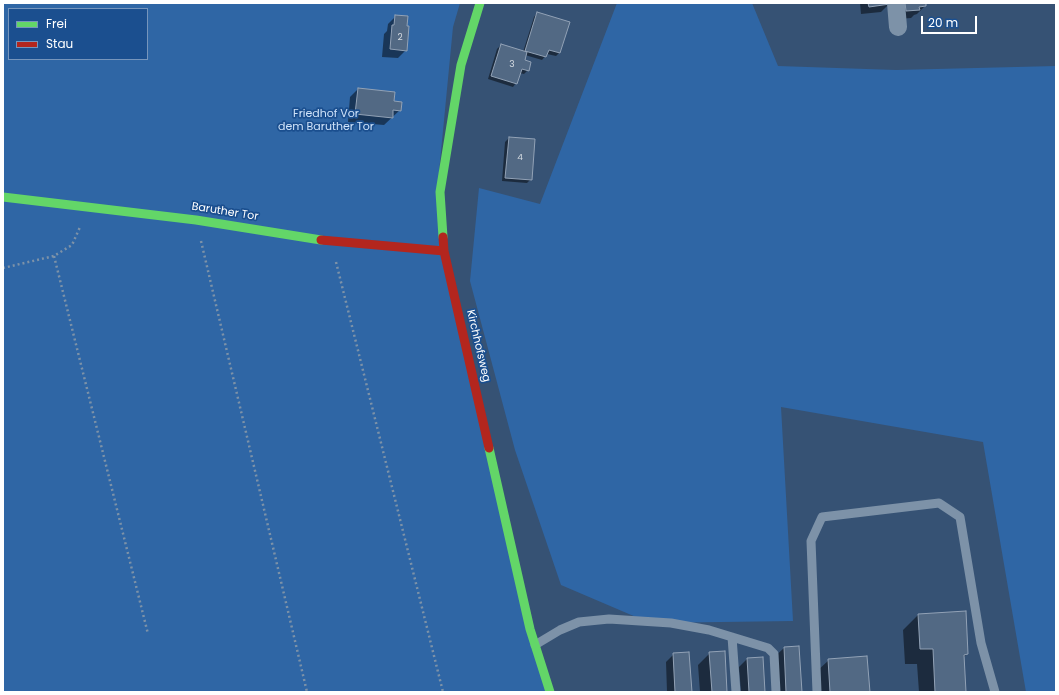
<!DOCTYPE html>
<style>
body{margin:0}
#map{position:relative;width:1059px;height:695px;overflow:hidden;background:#365274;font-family:Poppins,sans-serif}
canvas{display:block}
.frame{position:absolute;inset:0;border:4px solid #fff;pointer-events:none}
.legend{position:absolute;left:8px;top:8px;width:140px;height:52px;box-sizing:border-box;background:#1b4f8f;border:1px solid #7695bc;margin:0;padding:5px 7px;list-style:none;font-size:12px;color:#fff}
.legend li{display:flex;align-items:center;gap:8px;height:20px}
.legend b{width:20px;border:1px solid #7695bc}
.scale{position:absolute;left:921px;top:16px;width:56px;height:18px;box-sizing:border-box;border:2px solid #fff;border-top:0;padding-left:5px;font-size:12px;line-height:14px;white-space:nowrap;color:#fff;-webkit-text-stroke:3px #1b4f8f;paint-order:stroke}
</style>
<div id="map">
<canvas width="1059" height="695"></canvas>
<div class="frame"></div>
<ul class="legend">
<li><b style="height:5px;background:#63d668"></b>Frei</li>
<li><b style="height:5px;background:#b3261e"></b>Stau</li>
</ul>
<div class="scale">20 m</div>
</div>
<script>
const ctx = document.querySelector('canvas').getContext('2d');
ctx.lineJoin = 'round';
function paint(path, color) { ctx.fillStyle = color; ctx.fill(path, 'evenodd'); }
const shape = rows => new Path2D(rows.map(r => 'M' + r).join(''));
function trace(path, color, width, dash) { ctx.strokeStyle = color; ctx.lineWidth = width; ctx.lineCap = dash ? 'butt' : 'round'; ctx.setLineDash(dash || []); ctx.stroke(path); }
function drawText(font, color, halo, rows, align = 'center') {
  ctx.font = font + ' Poppins,sans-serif'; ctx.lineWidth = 3.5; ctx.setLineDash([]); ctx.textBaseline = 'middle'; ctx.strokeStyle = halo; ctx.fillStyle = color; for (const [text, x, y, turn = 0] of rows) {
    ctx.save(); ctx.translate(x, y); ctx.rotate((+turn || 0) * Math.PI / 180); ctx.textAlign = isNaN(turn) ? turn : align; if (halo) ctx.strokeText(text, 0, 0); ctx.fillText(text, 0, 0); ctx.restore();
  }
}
paint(shape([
 [3,3,460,3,453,27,439,172,442,257,550,692,3,692],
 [9,9,147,9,147,59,9,59],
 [617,3,752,3,778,66,896,70,1056,66,1056,692,1026,692,983,442,781,407,793,621,650,623,561,585,515,450,470,281,479,188,540,204]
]), '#2f66a5');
paint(shape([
 [860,3,889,3,889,4,881,12,861,14],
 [896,3,925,3,925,6,917,14,914,15,911,18,898,19],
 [537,13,559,53,556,56,547,54,542,60,525,55,524,60,528,70,524,74,520,73,516,83,513,87,488,79,497,49,501,45,523,52,534,17],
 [396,16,406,50,398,58,382,57,384,34,387,31,388,24],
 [358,89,393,102,400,110,384,125,348,122,350,97],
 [509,138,531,179,527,183,502,181,505,142],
 [918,615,967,654,963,658,965,692,919,692,917,664,905,664,903,630],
 [784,648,801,692,774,692,772,659],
 [710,653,726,692,700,692,698,665],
 [674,654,691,692,667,692,666,662],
 [747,659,764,692,741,692,739,667],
 [829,660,869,692,818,692,817,671]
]), '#0007');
const building = shape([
 [868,3,890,3,890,4,869,7,868,3],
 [905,3,926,3,926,6,919,7,920,10,906,11,905,3],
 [537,12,570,22,560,53,549,50,546,57,525,51,537,12],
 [395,15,408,16,407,26,409,26,407,51,390,49,392,25,394,25,395,15],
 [501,44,527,52,525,60,531,62,529,71,522,69,517,84,491,76,501,44],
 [358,88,395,92,394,101,402,102,401,111,393,110,393,118,355,114,358,88],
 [509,137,535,139,532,180,505,178,509,137],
 [966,611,968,654,964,655,966,692,935,692,933,649,920,649,918,614,966,611],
 [799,646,802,692,786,692,784,647,799,646],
 [725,651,727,692,712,692,709,652,725,651],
 [689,652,692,692,675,692,673,653,689,652],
 [867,656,870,692,830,692,828,659,867,656],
 [763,657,765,692,749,692,747,658,763,657]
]);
paint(building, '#526984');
trace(building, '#92a2b6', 1);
trace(shape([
 [201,241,307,692],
 [54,256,148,634],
 [336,262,443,692],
 [3,268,54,256,72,245,80,227]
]), '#7d92a8', 2.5, [2, 3]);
trace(shape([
 [732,637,736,692],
 [535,645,560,630,579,622,609,619,671,623,709,630,768,648,774,654,776,692],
 [817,692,811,541,822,517,939,503,960,517,981,643,995,692]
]), '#7d92a8', 9);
trace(shape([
 [896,3,898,27]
]), '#7d92a8', 18);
trace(shape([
 [3,197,196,220,321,240],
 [443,237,440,192,461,65,480,3],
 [489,448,530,629,550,692]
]), '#63d668', 9);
trace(shape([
 [443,237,444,251,489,448],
 [321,240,444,251]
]), '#b3261e', 9);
drawText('9px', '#d4dae0', null, [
 ["2",400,38],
 ["3",512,65],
 ["4",520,158]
]);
drawText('11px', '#cfe3fa', '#1b4f8f', [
 ["Friedhof Vor",326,114],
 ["dem Baruther Tor",326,127]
]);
drawText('11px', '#fff', '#1b4f8f', [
 ["Baruther Tor",225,212,9],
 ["Kirchhofsweg",478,346,77]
]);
</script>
